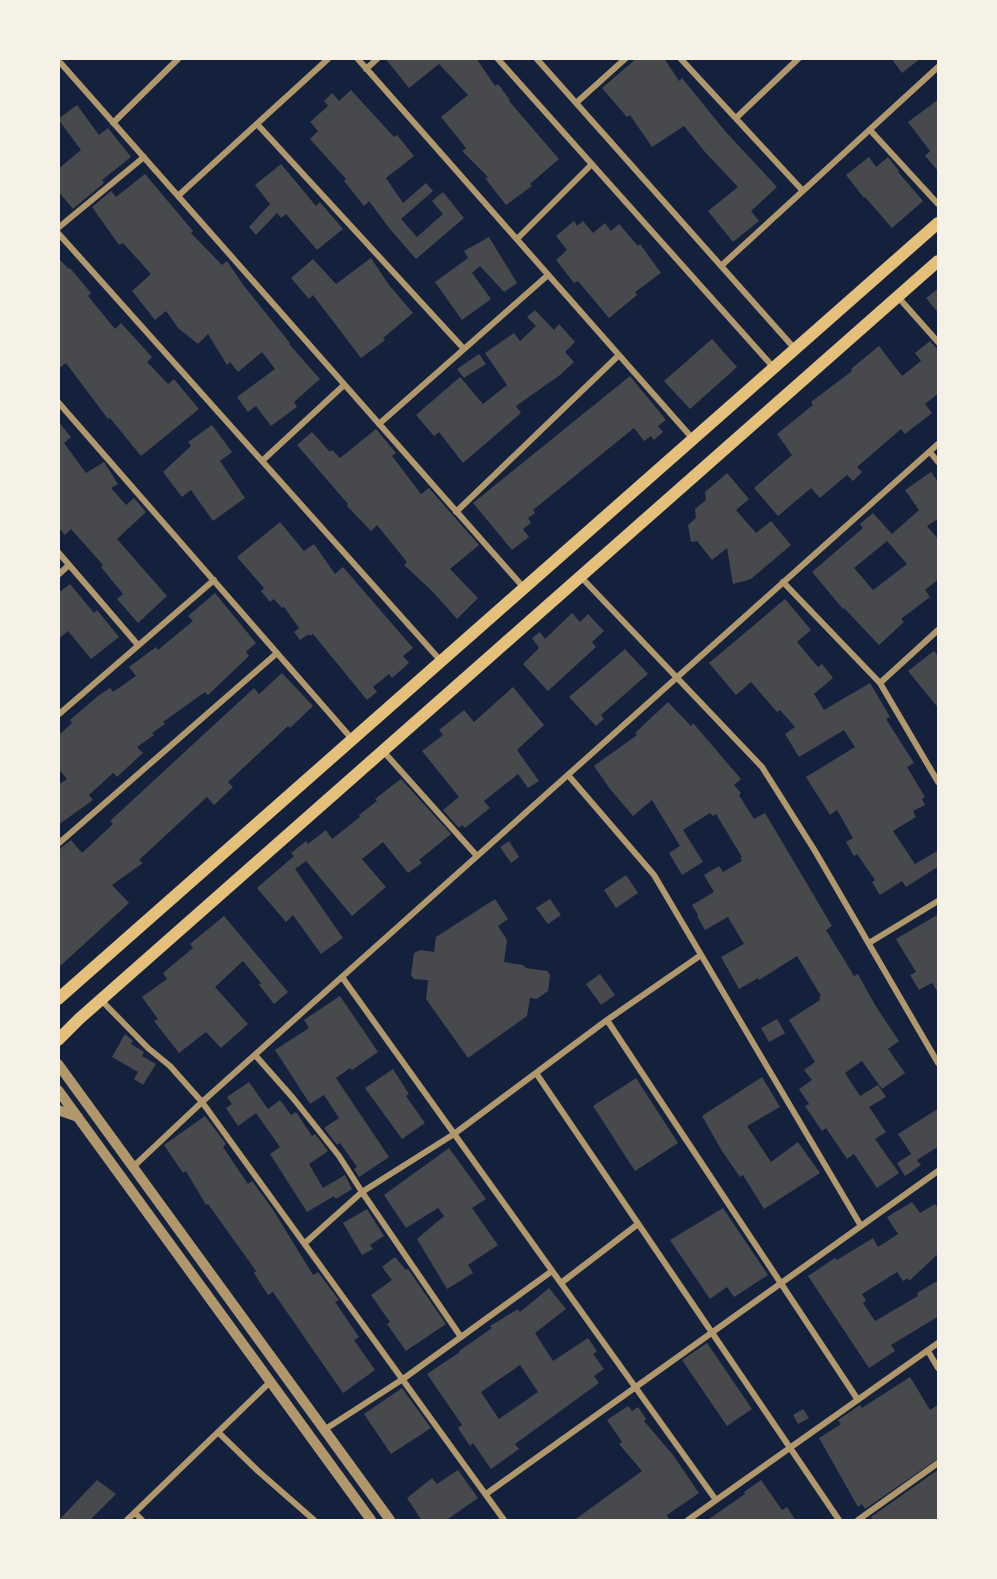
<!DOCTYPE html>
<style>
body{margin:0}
#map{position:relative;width:997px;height:1579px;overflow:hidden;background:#14213d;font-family:Figtree,sans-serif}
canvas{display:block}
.frame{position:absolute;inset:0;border:60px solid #f6f1e7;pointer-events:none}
</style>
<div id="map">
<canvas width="997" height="1579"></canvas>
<div class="frame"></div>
</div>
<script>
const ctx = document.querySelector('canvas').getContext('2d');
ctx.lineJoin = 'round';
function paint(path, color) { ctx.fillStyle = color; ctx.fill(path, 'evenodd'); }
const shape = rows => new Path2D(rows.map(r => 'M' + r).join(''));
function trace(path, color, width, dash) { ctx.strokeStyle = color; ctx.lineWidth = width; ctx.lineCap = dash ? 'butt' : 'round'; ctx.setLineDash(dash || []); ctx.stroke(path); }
paint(shape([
 [385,58,476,58,495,86,498,84,510,100,509,101,559,159,530,184,532,186,506,205,485,178,488,177,462,151,466,148,441,117,468,95,439,64,409,88],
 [637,58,664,58,679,81,682,78,725,131,777,187,751,211,759,221,733,242,708,211,738,187,705,152,684,126,652,147,630,115,627,117,602,88],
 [891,58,921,58,902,73],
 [351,90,394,137,397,135,414,156,386,178,403,203,426,183,433,191,401,219,417,237,443,214,432,201,443,192,464,218,416,259,389,228,369,201,364,206,344,181,346,179,310,139,318,131,310,122,328,106,324,101,332,93,339,101],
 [939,99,939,172,925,156,930,151,908,122],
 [77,105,99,135,108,128,131,157,102,180,104,183,73,209,58,191,58,169,81,150,58,119],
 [869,157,876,167,888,157,899,171,898,172,923,201,892,228,865,197,864,198,846,175],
 [281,164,316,206,320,202,343,229,317,250,286,214,281,218,277,213,256,235,249,227,270,204,255,185],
 [145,174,193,231,191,233,222,265,227,261,244,286,290,343,289,344,320,379,294,402,297,407,271,426,256,406,248,412,237,397,275,369,262,352,238,372,230,362,227,365,208,334,198,344,178,328,166,311,155,320,132,291,151,274,123,243,119,245,92,207,111,191,116,197],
 [574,221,577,226,583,221,593,233,605,223,611,231,619,224,638,246,640,244,661,273,635,292,637,295,609,318,578,281,574,283,556,260,567,250,556,236],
 [489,237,517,283,504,292,480,266,472,273,491,299,462,320,435,282,468,258,464,251],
 [58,258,69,269,70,268,91,293,88,296,115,329,121,323,152,357,147,362,168,384,174,379,199,409,141,456,110,418,108,419,66,363,58,369],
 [371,258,389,285,413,313,383,338,385,340,361,358,313,295,309,299,291,278,313,259,336,284],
 [939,288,939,314,926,298],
 [535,310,554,330,559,324,575,342,565,352,574,362,560,375,516,406,521,413,463,463,439,432,434,436,416,415,460,377,483,404,507,385,485,353,514,333,520,341,536,326,527,317],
 [712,339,737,367,690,409,664,381],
 [930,341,939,351,939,393,925,404,932,413,905,434,901,429,857,467,862,472,853,481,847,475,820,498,811,488,778,516,754,488,792,455,777,434,813,405,811,402,852,371,851,369,879,346,902,376,921,361,915,353],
 [479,354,486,364,464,378,457,369],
 [630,376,666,420,658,426,663,432,654,440,651,436,644,441,634,428,533,510,535,513,528,518,531,523,523,529,529,537,512,550,473,503],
 [58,421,71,437,64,443,86,473,104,462,118,484,111,488,126,505,134,498,146,512,117,539,167,596,138,623,117,599,123,594,101,567,103,565,71,529,65,535,58,527],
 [212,425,232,452,220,461,245,498,213,521,191,490,182,497,163,472,191,446,188,442],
 [376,429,396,453,392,456,421,494,429,488,479,545,450,569,478,598,457,619,432,591,404,565,407,562,377,525,371,531,347,506,348,504,297,445,312,432,330,452,332,450,340,458],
 [931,472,939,483,939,518,927,526,939,540,939,579,925,590,930,597,901,619,904,622,879,645,844,608,843,609,812,572,863,528,860,524,873,513,892,534,919,510,905,490],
 [887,541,907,564,873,590,854,568],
 [727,473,749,499,736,510,756,533,771,521,791,545,751,579,733,584,727,548,712,560,697,541,691,542,688,525,696,518,695,509,706,500,705,492],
 [280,522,304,551,314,544,335,574,343,567,413,648,403,656,409,663,392,678,389,674,373,687,377,692,367,700,313,634,310,636,309,634,300,640,294,632,299,628,284,607,282,608,274,599,270,602,261,591,264,588,237,557],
 [70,584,94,613,97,610,119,637,91,659,68,631,58,639,58,593],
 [215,593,256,643,246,652,249,656,208,695,205,692,163,722,165,724,152,733,154,735,137,747,143,753,117,777,113,773,89,795,93,800,58,825,58,785,67,779,58,769,58,736,72,723,70,720,98,696,110,688,113,692,136,676,129,667,156,647,158,650,193,621,188,616],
 [785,599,811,630,797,642,818,667,822,664,833,678,814,694,824,710,870,683,890,717,886,719,914,763,907,767,925,797,922,799,925,805,913,811,916,817,893,831,915,864,939,850,939,866,906,887,902,881,880,895,872,882,875,880,857,854,854,856,846,842,853,838,837,810,830,815,806,777,855,747,844,730,799,757,785,734,795,727,780,710,777,712,751,682,736,695,709,663],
 [572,613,580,622,588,614,604,631,592,642,596,647,548,691,523,664,539,648,532,638,540,632,545,639],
 [625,649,648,674,601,715,604,719,596,726,569,697],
 [934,651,939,657,939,709,908,671],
 [282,673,313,706,290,728,288,726,228,782,233,787,214,805,207,797,139,860,143,863,112,885,129,903,58,968,58,850,71,840,82,853,113,824,110,821,254,688,259,694],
 [513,687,544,725,517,750,539,781,528,788,518,774,484,801,490,808,465,828,462,825,459,828,443,810,459,797,422,751,443,735,439,730,464,710,474,722],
 [668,702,691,726,693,723,741,779,734,785,741,793,739,795,754,819,765,813,832,926,826,930,854,976,858,974,875,1005,899,1041,888,1049,905,1073,882,1089,862,1061,845,1073,860,1096,878,1085,886,1097,869,1107,886,1132,875,1139,899,1173,877,1188,854,1154,847,1159,826,1128,822,1131,805,1106,809,1104,799,1089,812,1080,804,1070,815,1062,789,1020,820,1000,819,997,821,996,797,956,759,980,758,978,739,989,721,957,744,944,728,917,705,930,697,916,698,915,692,905,714,892,704,875,719,866,723,872,742,861,740,858,742,857,716,814,713,816,710,813,683,830,703,862,682,875,669,853,680,846,652,800,633,816,610,789,594,766,637,735,635,733],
 [401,779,451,834,419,860,422,863,408,873,383,842,362,859,386,887,352,916,306,861,295,869,343,938,321,954,293,915,286,922,257,888,294,856,291,853,306,841,308,844,326,830,332,839,360,817,359,815,377,801,375,799],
 [509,841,519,857,511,863,500,847],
 [626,875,638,893,616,908,604,890],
 [495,899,508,919,498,926,507,940,504,962,523,965,526,968,547,971,550,975,548,991,537,999,530,998,527,1016,468,1058,426,999,428,980,414,979,411,975,414,953,420,950,434,952,436,937],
 [550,899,561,915,548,924,536,908],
 [939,914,939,994,932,983,919,990,910,975,916,972,896,939],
 [224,916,288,992,274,1004,259,985,261,983,243,961,215,987,248,1024,221,1048,206,1032,179,1053,154,1021,158,1019,142,997,167,979,163,973,193,948,190,944],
 [600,974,615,995,601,1005,586,984],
 [340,996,378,1052,352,1070,350,1068,336,1078,389,1157,359,1177,354,1169,357,1167,340,1143,337,1145,324,1128,339,1118,324,1095,310,1104,275,1050,309,1028,304,1020],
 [777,1019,785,1033,769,1042,761,1028],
 [125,1034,133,1041,131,1044,144,1052,142,1056,156,1064,143,1085,134,1079,138,1072,112,1057],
 [393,1069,409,1094,406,1096,425,1123,402,1139,365,1088],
 [762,1077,780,1107,747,1126,771,1162,798,1142,820,1173,764,1209,743,1175,740,1177,722,1151,702,1116],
 [636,1078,678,1143,635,1171,593,1106],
 [249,1082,268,1109,280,1100,291,1115,296,1112,312,1136,315,1134,328,1151,309,1164,323,1188,345,1175,352,1189,336,1199,334,1196,307,1212,270,1154,280,1147,256,1113,238,1126,226,1108,232,1104,227,1097],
 [939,1108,939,1146,917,1160,921,1165,905,1176,897,1163,911,1154,898,1134],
 [205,1116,226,1144,223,1147,248,1184,252,1181,272,1208,313,1275,318,1272,339,1300,335,1302,359,1337,354,1340,375,1370,343,1393,273,1292,268,1295,254,1273,256,1271,208,1204,206,1205,186,1171,183,1173,164,1145],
 [449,1148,486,1199,472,1208,498,1245,468,1265,473,1273,447,1289,417,1239,444,1216,438,1208,406,1228,384,1195],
 [912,1202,920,1213,935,1204,939,1210,939,1253,909,1281,908,1278,903,1281,897,1272,862,1294,866,1300,863,1303,875,1321,918,1296,917,1293,939,1280,939,1316,891,1345,895,1351,869,1368,808,1276,835,1258,837,1260,873,1238,878,1247,898,1234,887,1217],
 [723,1208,768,1275,734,1297,727,1287,710,1299,670,1240],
 [367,1209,384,1236,370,1245,373,1249,362,1255,343,1223],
 [395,1257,406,1270,408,1269,446,1324,406,1351,387,1324,390,1322,371,1295,392,1280,382,1267],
 [549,1288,566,1309,535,1333,553,1361,588,1338,597,1351,593,1354,604,1369,594,1376,599,1383,515,1444,519,1449,491,1469,473,1443,470,1446,458,1428,462,1425,427,1374,460,1352,459,1351,492,1328,490,1326,518,1309,520,1312],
 [520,1365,538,1392,499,1419,481,1392],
 [707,1343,752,1409,727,1426,682,1360],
 [910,1377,930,1410,939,1404,939,1458,865,1509,862,1504,858,1507,819,1438,841,1424,838,1420,860,1405,862,1408],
 [402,1388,431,1428,391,1454,364,1414],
 [628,1406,632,1411,638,1407,646,1419,644,1421,673,1455,699,1493,667,1515,670,1521,573,1521,642,1471,619,1444,622,1442,607,1420],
 [803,1409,809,1418,798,1424,793,1415],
 [939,1469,939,1521,873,1521,871,1517],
 [458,1470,478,1498,445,1521,422,1521,407,1498,432,1478,437,1484],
 [97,1480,116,1494,89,1521,58,1521],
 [761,1480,782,1510,787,1507,796,1521,706,1521,745,1494,744,1492]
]), '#48494c');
trace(shape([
 [357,58,693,439],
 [497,58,774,368],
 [536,58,795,349],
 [680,58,803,191],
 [58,60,524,588],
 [366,69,378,58],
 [576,103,626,58],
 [736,118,799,58],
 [113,123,179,58],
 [257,124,464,349],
 [870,130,938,204],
 [179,195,329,58],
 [58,228,144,157],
 [58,233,441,661],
 [517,239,592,164],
 [721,266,938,67],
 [898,297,938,342],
 [58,402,352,739],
 [379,424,548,275],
 [930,452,938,462],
 [262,461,344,385],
 [456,512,619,355],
 [58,552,138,645],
 [58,575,69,565],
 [581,577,762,767,815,851,938,1063],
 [783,582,880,683,938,782],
 [880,683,938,630],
 [58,715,214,580],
 [383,751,477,856],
 [568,775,654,875,861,1226],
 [58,844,277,653],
 [869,943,938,901],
 [342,977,716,1500],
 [101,1000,148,1048,170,1066,202,1102,504,1520],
 [607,1020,858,1400],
 [255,1055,293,1098,339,1156,362,1192,461,1337],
 [536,1073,839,1520],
 [133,1167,202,1102,938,444],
 [305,1243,362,1192,454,1134,607,1020,701,955],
 [561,1283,638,1224],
 [928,1351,938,1368],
 [324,1430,403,1379,552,1271],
 [218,1432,258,1471,314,1520],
 [486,1494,938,1171],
 [135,1513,142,1520],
 [127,1520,270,1382],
 [688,1520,938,1343],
 [858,1520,938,1463]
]), '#b1986c', 6);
trace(shape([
 [58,1064,390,1520],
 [58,1090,371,1520],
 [58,1110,78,1117]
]), '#b1986c', 10);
trace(shape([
 [58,999,938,223],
 [58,1040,79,1019,938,261]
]), '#e5c07b', 12);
</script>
